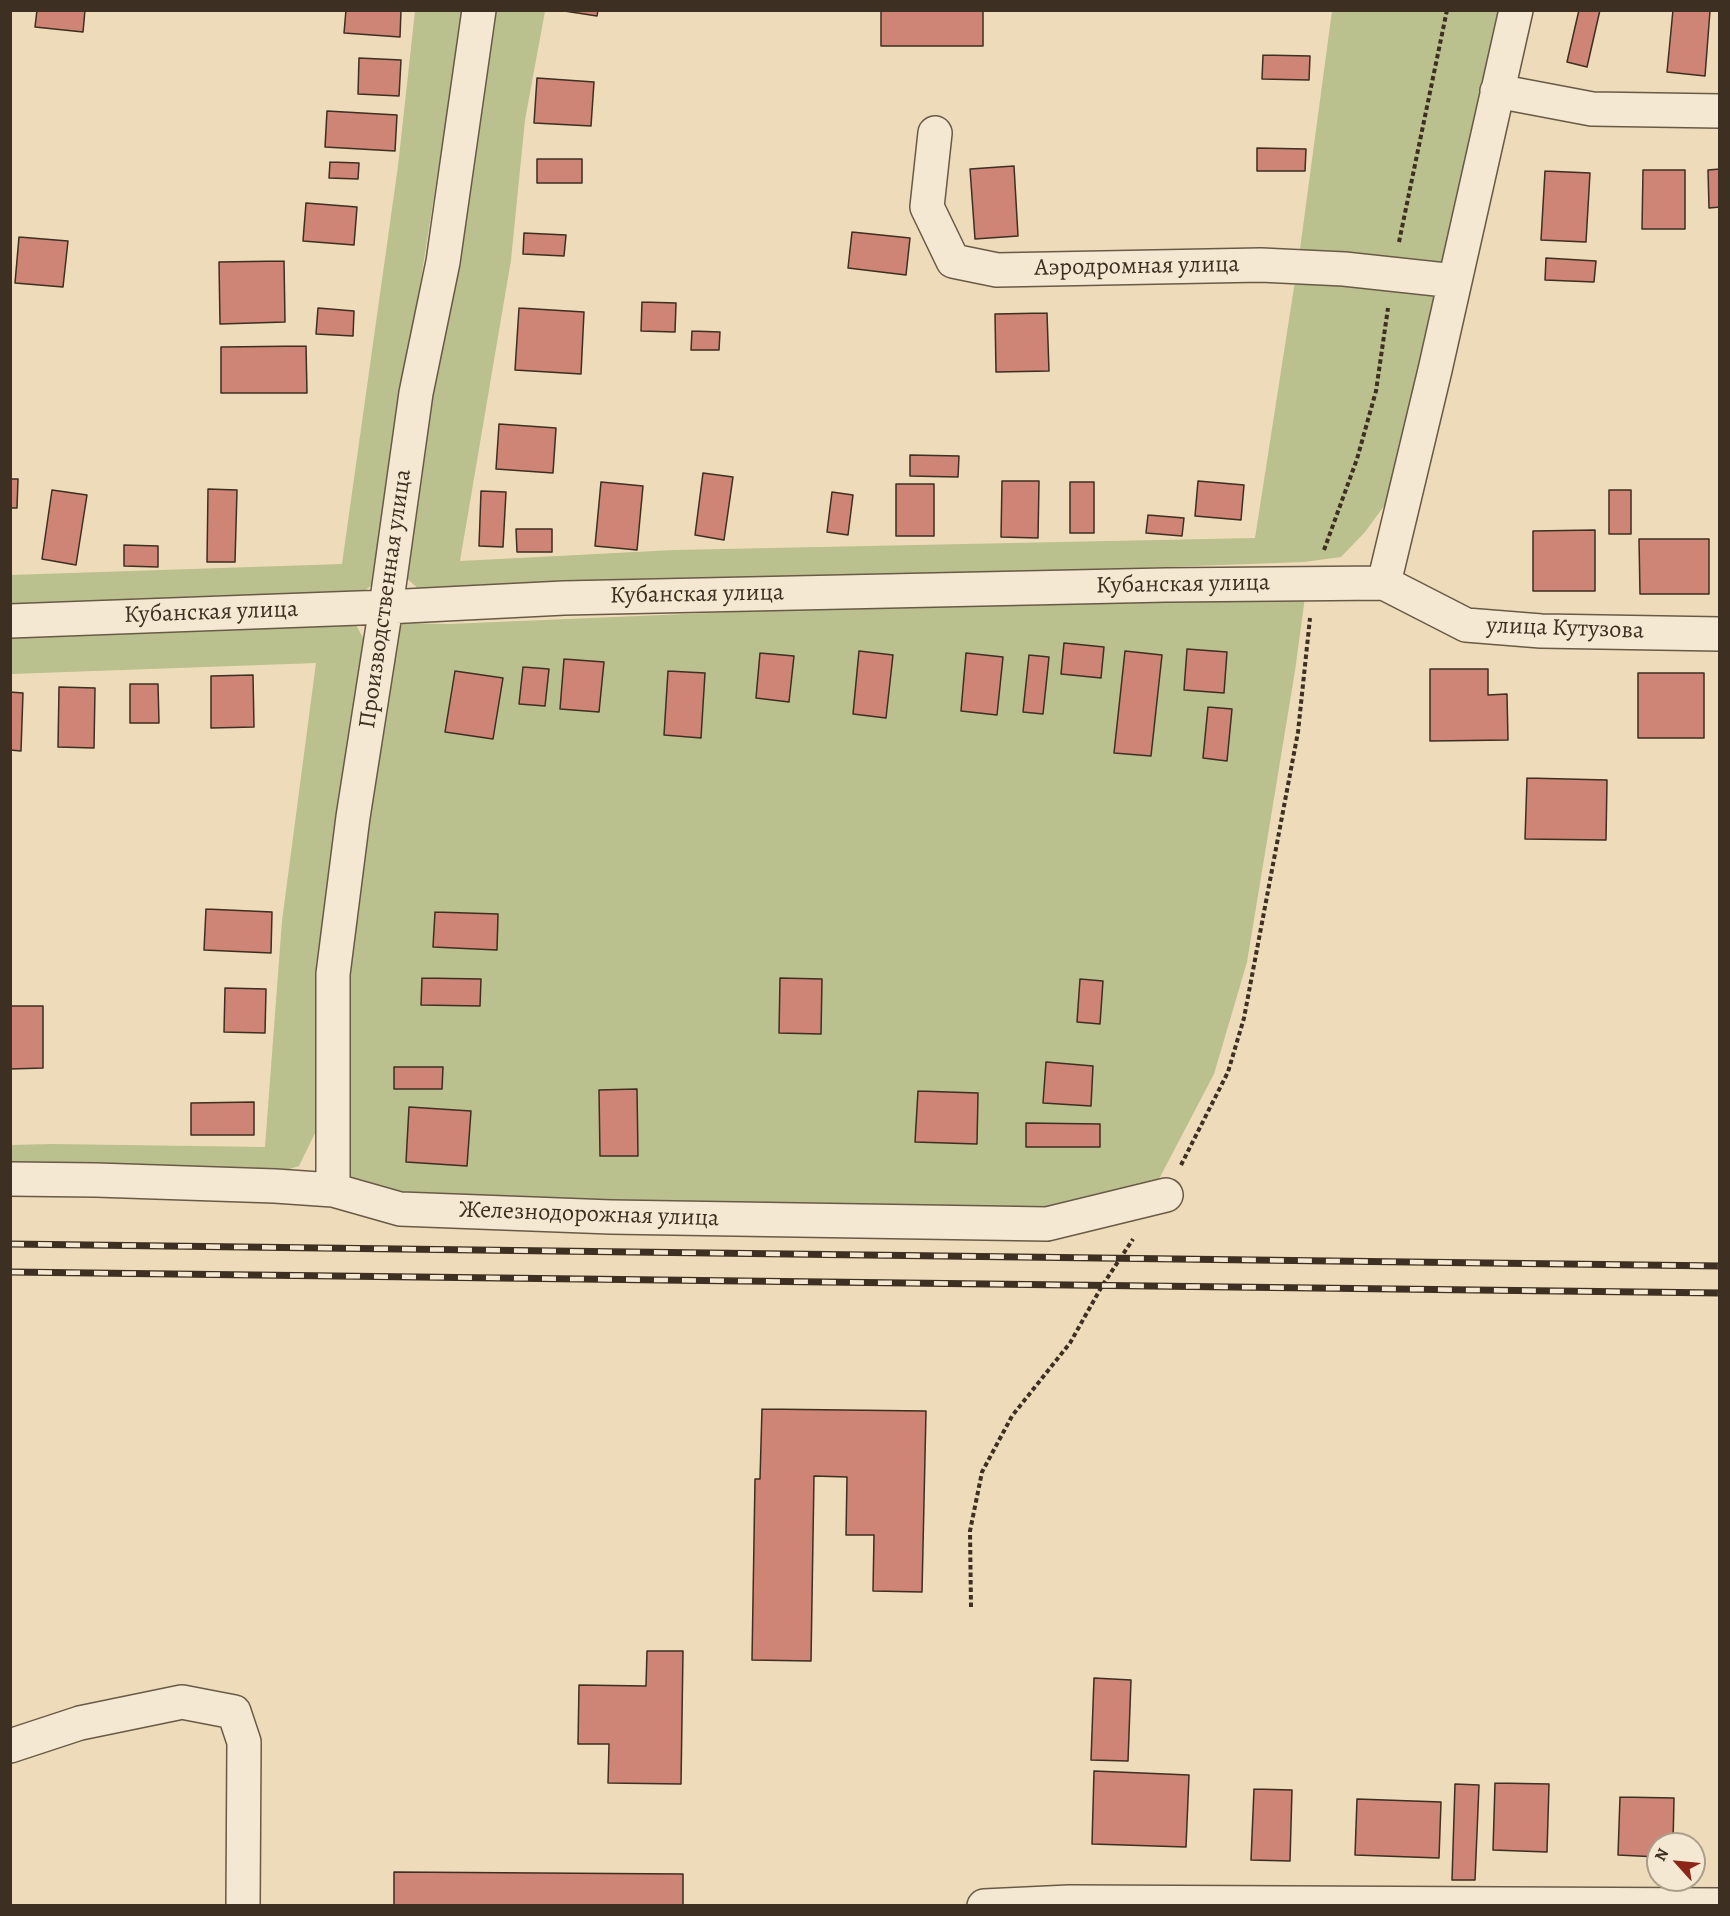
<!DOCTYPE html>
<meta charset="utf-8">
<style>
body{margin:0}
#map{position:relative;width:1730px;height:1916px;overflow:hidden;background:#eedbb9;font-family:Alegreya,serif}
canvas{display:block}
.frame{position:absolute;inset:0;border:12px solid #3d2f21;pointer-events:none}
.north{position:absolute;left:1646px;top:1832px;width:60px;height:60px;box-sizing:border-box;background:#f4e8d2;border:2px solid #ab9e8b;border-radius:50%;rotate:297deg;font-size:16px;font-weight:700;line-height:24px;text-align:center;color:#3d2f21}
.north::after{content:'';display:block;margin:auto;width:21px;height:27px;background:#8f2418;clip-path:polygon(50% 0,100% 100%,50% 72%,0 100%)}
</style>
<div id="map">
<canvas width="1730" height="1916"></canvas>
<div class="frame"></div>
<div class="north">N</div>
</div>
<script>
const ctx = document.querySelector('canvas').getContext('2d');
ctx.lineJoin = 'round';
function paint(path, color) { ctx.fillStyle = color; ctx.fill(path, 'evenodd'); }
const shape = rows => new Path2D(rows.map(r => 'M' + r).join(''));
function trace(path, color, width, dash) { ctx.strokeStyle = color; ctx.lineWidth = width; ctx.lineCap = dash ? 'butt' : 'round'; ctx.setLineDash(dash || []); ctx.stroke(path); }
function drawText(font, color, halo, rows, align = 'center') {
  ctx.font = font + ' Alegreya,serif'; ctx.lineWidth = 6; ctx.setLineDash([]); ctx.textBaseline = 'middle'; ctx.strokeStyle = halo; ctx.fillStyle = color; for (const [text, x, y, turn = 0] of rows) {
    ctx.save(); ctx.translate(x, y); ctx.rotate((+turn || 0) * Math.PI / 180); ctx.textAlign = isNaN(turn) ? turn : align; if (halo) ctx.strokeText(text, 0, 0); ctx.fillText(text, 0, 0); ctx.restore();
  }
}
paint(shape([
 [415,11,463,11,373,585,358,594,203,596,11,608,11,575,342,564,398,166],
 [495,11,545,11,525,120,511,260,460,561,674,550,1255,538,1300,249,1332,11,1501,11,1395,491,1365,532,1341,557,1304,562,424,594,401,573,484,93],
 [1305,597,1295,671,1247,962,1214,1074,1159,1179,1069,1208,402,1201,351,1183,347,977,392,623,449,624,828,608],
 [337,623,356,625,366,643,318,1127,299,1166,268,1176,11,1168,10,1145,53,1144,265,1147,282,921,316,663,11,674,10,638,194,632]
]), '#bac08e');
const building = shape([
 [37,10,85,10,83,32,35,27,37,10],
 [346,10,401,10,400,37,344,33,346,10],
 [558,10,598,10,597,16,558,10],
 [881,10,983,10,983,46,881,46,881,10],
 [1579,10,1600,10,1587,67,1567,62,1579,10],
 [1673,10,1710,11,1705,76,1667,72,1673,10],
 [1263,55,1310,56,1309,80,1262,79,1263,55],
 [359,58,401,60,399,96,358,94,359,58],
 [537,78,594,82,591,126,534,123,537,78],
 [327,111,397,115,395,151,325,147,327,111],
 [1257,148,1306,149,1305,171,1257,171,1257,148],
 [537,159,582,159,582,183,537,183,537,159],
 [330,162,359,163,358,179,329,178,330,162],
 [1014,166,1018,236,975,239,970,169,1014,166],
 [1720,169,1720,207,1709,208,1708,170,1720,169],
 [1643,170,1685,170,1685,229,1642,229,1643,170],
 [1545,171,1590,173,1586,242,1541,240,1545,171],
 [306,203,357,207,354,245,303,241,306,203],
 [852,232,910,238,906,275,848,268,852,232],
 [524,233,566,235,564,256,523,254,524,233],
 [19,237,68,241,63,287,15,283,19,237],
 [1546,258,1596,261,1594,282,1545,280,1546,258],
 [284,261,285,322,220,324,219,262,284,261],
 [642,302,676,303,675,332,641,331,642,302],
 [318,308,354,311,353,336,316,334,318,308],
 [519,308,584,312,581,374,515,370,519,308],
 [1047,313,1049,371,996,372,995,314,1047,313],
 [692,331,720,332,719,350,691,350,692,331],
 [306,346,307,393,221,393,221,347,306,346],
 [499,424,556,428,553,473,496,469,499,424],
 [910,455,959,456,958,477,910,476,910,455],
 [703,473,733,477,724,540,695,535,703,473],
 [10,479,18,479,17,508,10,508,10,479],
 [1002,481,1039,481,1038,538,1001,537,1002,481],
 [1198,481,1244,485,1241,520,1195,516,1198,481],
 [601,482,643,486,637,550,595,546,601,482],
 [1070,482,1094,482,1094,533,1070,533,1070,482],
 [896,484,934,484,934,536,896,536,896,484],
 [208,489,237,490,235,562,207,562,208,489],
 [52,490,87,495,76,565,42,559,52,490],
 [1609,490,1631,490,1631,534,1609,534,1609,490],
 [481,491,506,492,503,547,479,546,481,491],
 [832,492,853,495,848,535,827,532,832,492],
 [1148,515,1184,518,1182,536,1146,533,1148,515],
 [516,529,552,529,552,552,517,552,516,529],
 [1595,530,1595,591,1533,591,1533,531,1595,530],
 [1639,539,1709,539,1709,594,1640,594,1639,539],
 [124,545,158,546,158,567,124,566,124,545],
 [1064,643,1104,647,1101,678,1061,674,1064,643],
 [1187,649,1227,652,1224,693,1184,690,1187,649],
 [859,651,893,655,886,718,853,714,859,651],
 [1125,651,1162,655,1151,756,1114,753,1125,651],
 [760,653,794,656,789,702,756,698,760,653],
 [966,653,1003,657,997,715,961,711,966,653],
 [1029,655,1049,657,1043,714,1023,712,1029,655],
 [564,659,604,662,599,712,560,709,564,659],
 [523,667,549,669,545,706,519,704,523,667],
 [1430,669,1488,669,1488,695,1507,694,1508,740,1430,741,1430,669],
 [455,671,503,678,493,739,445,732,455,671],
 [668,671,705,673,701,738,664,735,668,671],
 [1638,673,1704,673,1704,738,1638,738,1638,673],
 [253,675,254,727,211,728,211,676,253,675],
 [130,684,158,684,159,723,130,723,130,684],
 [59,687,95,688,94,748,58,747,59,687],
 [10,692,23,693,21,751,10,750,10,692],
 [1208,707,1232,709,1227,761,1203,758,1208,707],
 [1527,778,1607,780,1606,840,1525,839,1527,778],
 [206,909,272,912,271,953,204,950,206,909],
 [435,912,498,914,497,950,433,947,435,912],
 [422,978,481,979,480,1006,421,1005,422,978],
 [780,978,822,979,821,1034,779,1033,780,978],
 [1080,979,1103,981,1100,1024,1077,1022,1080,979],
 [225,988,266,989,265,1033,224,1032,225,988],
 [10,1006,43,1006,43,1068,10,1069,10,1006],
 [1046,1062,1093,1066,1091,1106,1043,1103,1046,1062],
 [394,1067,443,1067,442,1089,394,1089,394,1067],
 [637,1089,638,1156,600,1156,599,1090,637,1089],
 [918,1091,978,1093,977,1144,915,1142,918,1091],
 [254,1102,254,1135,191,1135,191,1103,254,1102],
 [409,1107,471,1111,467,1166,406,1162,409,1107],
 [1026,1123,1100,1124,1100,1147,1026,1147,1026,1123],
 [762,1409,926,1411,922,1592,873,1591,874,1535,846,1535,847,1477,814,1476,811,1661,752,1660,755,1479,760,1479,762,1409],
 [647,1651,683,1651,681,1784,608,1783,609,1744,578,1744,579,1685,646,1686,647,1651],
 [1094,1678,1131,1680,1128,1761,1091,1760,1094,1678],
 [1094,1771,1189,1775,1186,1847,1092,1844,1094,1771],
 [1495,1783,1549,1784,1547,1852,1493,1850,1495,1783],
 [1455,1784,1479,1785,1475,1880,1452,1880,1455,1784],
 [1254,1789,1292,1790,1290,1861,1251,1860,1254,1789],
 [1620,1797,1674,1798,1673,1844,1658,1844,1658,1857,1618,1855,1620,1797],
 [1357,1799,1441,1802,1439,1858,1355,1855,1357,1799],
 [394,1872,683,1874,683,1906,394,1906,394,1872]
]);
paint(building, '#ce8575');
trace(building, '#3d2f21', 1.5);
const minor = shape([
 [1497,91,1592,109,1720,111],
 [935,133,927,207,953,261,997,270,1261,265,1344,269,1455,281],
 [1384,583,1435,370,1516,10],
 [10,621,386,607,564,598,1166,585,1384,583,1466,625,1541,631,1720,634],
 [10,1179,96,1180,275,1186,333,1190,400,1209,611,1217,1047,1224,1166,1195],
 [333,1190,333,974,353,817,386,607,416,393,443,262,479,10],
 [10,1746,80,1723,182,1702,234,1712,244,1742,243,1906],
 [984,1906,1069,1902,1720,1905]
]);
trace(minor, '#695a47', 36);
trace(shape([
 [1399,242,1447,10],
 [1324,550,1357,459,1376,391,1388,308],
 [1181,1165,1228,1072,1244,1018,1298,732,1310,618],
 [971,1607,970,1531,982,1472,1012,1416,1070,1343,1102,1286,1133,1239]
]), '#3d2f21', 4, [4.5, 3]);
trace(minor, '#f4e8d2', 33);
const rail = shape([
 [10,1244,1720,1266],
 [10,1272,1720,1293]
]);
trace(rail, '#3d2f21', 7);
trace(rail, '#f4e8d2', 4.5, [14]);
drawText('24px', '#3d2f21', '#f4e8d2', [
 ["Аэродромная улица",1137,267,-1],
 ["Кубанская улица",1183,585,-1],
 ["Кубанская улица",697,595,-1],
 ["Производственная улица",386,599,-82],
 ["Кубанская улица",211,613,-2],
 ["улица Кутузова",1565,629,2],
 ["Железнодорожная улица",589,1215,2]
]);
</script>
